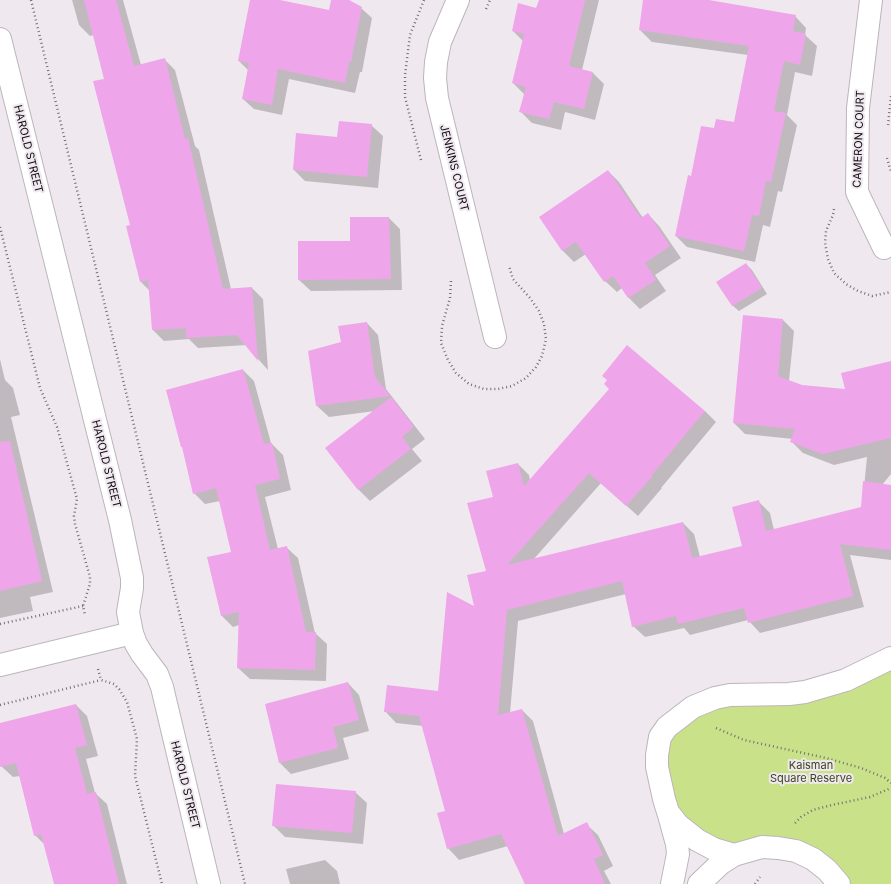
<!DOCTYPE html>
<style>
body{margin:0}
canvas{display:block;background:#f0e8ef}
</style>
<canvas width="891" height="884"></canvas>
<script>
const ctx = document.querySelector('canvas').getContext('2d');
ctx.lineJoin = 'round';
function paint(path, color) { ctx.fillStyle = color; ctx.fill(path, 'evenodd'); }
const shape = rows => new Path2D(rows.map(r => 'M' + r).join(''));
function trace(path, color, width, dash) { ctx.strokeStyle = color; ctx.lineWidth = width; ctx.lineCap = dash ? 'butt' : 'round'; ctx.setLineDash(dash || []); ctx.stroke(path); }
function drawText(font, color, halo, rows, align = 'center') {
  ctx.font = font + ' Inter,sans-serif'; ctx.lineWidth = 4; ctx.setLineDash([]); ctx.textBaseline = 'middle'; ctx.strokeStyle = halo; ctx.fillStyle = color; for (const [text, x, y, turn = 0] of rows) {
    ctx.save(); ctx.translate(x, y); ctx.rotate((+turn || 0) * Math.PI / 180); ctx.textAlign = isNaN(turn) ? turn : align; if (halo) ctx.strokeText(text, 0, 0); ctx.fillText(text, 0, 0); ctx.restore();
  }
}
paint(shape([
 [891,658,891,884,839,884,813,859,740,853,668,812,667,727,678,718]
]), '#c9e289');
paint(shape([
 [72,0,123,0,141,65,164,59,175,70,195,146,199,150,231,289,252,288,263,299,268,370,259,360,247,345,198,348,189,339,164,341,153,330,150,291,141,282,127,227,131,226,106,79,94,35,90,36,79,25],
 [251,0,275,0,329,11,332,0,347,0,361,8,372,18,362,72,360,72,355,93,289,79,282,115,254,109,243,99,248,70,239,61],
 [540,0,599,0,582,70,593,73,604,84,595,120,565,112,561,130,532,123,520,111,525,95,513,83,523,41,513,31,537,9],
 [644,0,701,0,795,16,806,28,805,35,817,46,812,76,795,72,787,115,797,125,782,192,778,191,770,227,763,225,755,262,687,247,676,236,692,177,715,129,735,123,748,55,652,42,640,30],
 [371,125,383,136,378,188,305,181,294,170,338,138],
 [608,171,619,182,643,218,648,214,659,226,681,258,655,275,666,291,640,309,629,298,622,288,617,292,605,281,586,254,574,262,563,251,540,217],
 [389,218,400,229,402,290,311,291,299,280,351,242],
 [746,264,752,270,767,294,739,311,733,306,718,282],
 [783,320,794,331,789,381,802,386,846,390,891,362,891,474,882,485,891,486,891,560,850,555,864,607,760,633,748,620,690,635,684,628,645,637,633,626,626,594,518,621,510,713,522,710,533,721,564,834,586,824,598,835,613,866,604,871,611,884,525,884,508,846,459,860,448,848,446,811,423,726,396,723,385,711,439,692,476,608,487,571,494,497,518,464,529,475,530,480,705,411,716,422,661,488,662,488,638,516,601,483,533,560,683,523,694,534,700,557,743,547,758,501,770,513,774,530,862,508,867,457,834,465,803,453,792,442,793,439,745,434,734,423],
 [367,323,378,335,386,389,425,439,412,449,422,461,370,501,358,489,375,411,329,417,317,406,309,352,342,343],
 [0,359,5,380,13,388,20,415,11,417,53,592,30,597,33,611,0,618],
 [243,370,254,381,271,443,283,455,291,490,265,497,278,549,286,547,298,558,315,633,327,644,326,681,250,679,238,668,239,625,233,627,221,615,232,552,220,501,205,504,194,493,183,448,182,447],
 [348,683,359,695,369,731,343,738,349,759,291,774,280,763],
 [76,705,87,716,98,756,86,759,95,793,107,804,127,884,55,884,45,845,35,835,20,776,13,777,1,766,0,761,0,724],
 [355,792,367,803,363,844,285,837,273,825],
 [325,860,337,871,340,884,290,884,286,869]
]), '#0003');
paint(shape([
 [84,0,116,0,134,66,165,58,185,139,188,138,223,289,252,287,258,361,237,335,186,338,186,328,152,330,148,280,140,282,126,226,130,225,93,81,104,79],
 [250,0,280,0,329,10,331,0,349,0,362,7,351,62,349,62,345,83,278,69,272,105,242,99,249,63,238,61],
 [539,0,585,0,569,66,593,72,584,109,554,102,549,119,519,112,526,87,512,83,524,34,512,31,518,3,536,8],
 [643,0,709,0,796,15,793,31,806,34,800,65,784,61,774,111,786,113,771,182,766,181,759,216,752,215,744,251,675,236,688,175,691,176,701,126,714,128,716,119,734,122,749,46,639,30],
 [339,121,372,124,367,177,293,170,296,133,337,137],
 [608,170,641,218,648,213,670,246,645,263,656,280,628,298,613,276,604,282,576,242,562,251,539,217],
 [350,217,389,217,391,279,298,280,298,241,350,241],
 [746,263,762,288,732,306,716,282],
 [743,315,783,319,778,376,802,385,845,389,841,373,891,361,891,438,823,454,790,442,795,429,733,423],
 [367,322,375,377,390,396,316,406,308,351,341,342,338,326],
 [627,345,705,411,651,476,652,477,626,506,589,473,507,565,683,522,692,558,742,546,732,507,759,500,766,531,861,507,863,481,891,485,891,550,840,544,853,596,748,623,744,608,678,624,676,616,632,627,622,581,507,610,498,715,522,709,558,836,587,822,603,855,594,859,605,884,525,884,501,834,447,849,437,813,445,811,419,716,384,712,387,685,438,691,447,592,474,606,467,575,486,571,467,503,493,497,486,471,518,463,524,486,609,389,604,384,607,380,602,376],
 [243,369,264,444,272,443,280,479,255,485,270,550,287,546,306,632,316,632,315,670,237,668,239,612,221,616,207,557,231,552,216,488,193,494,182,447,181,447,166,390],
 [391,397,414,427,402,437,411,449,358,490,325,448],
 [10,441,42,581,0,591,0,442],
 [348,682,359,720,333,727,338,748,279,763,265,704],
 [76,704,87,745,75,748,87,794,96,792,119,884,54,884,41,834,34,836,16,763,0,767,0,723],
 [276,784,356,791,352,833,272,826]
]), '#efa5ea');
const street = shape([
 [458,0,440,42,436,62,435,78,437,98,495,337],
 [871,0,858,108,857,192,884,248],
 [0,665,132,633],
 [669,815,677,844,678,854,672,884],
 [734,855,714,849,697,840,678,825,668,812,664,799,657,767,657,755,660,737,667,727,693,707,715,698,730,695,789,694,805,692,846,680,891,658],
 [699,884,720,864,734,855,762,847,778,848,796,851,813,859,827,870,839,884]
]);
const secondary = shape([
 [0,39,120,520,132,578,132,588,128,612,132,633,136,644,142,654,157,674,162,687,209,884]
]);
trace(street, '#bcb5bb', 24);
trace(secondary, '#bcb5bb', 24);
trace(shape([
 [31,0,245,884],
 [486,9,490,0],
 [888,125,891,96],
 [887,158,891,172],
 [421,160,405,97,405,75,410,35,424,0],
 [834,209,833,215,826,231,825,243,828,259,834,273,846,284,858,291,872,296,891,292],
 [0,227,40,388,57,427,77,499,74,516,75,524,90,577,90,584,83,606,85,615],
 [451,281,450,298,442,326,441,343,448,360,456,373,469,384,484,389,498,389,512,386,526,378,536,367,542,356,546,339,544,324,539,311,530,298,513,279,509,266],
 [0,624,83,606],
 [98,669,101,680,114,684,119,689,127,702,137,739,135,776,162,884],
 [0,705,101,680],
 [716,728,744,740,826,758,861,768,885,778,891,783],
 [795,823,801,817,813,810,832,805,870,797,891,788],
 [755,884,760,877]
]), '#757074', 2.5, [1, 3]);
trace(street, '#fff', 22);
trace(secondary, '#fff', 22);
drawText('11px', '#0d0a0d', '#f0e8ef', [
 ["CAMERON COURT",859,139,-88],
 ["HAROLD STREET",28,149,76],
 ["JENKINS COURT",454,168,76],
 ["HAROLD STREET",106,464,76],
 ["HAROLD STREET",185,785,76]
]);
drawText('11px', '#39431c', '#f0e8ef', [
 ["Kaisman",811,766],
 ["Square Reserve",811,779]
]);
</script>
